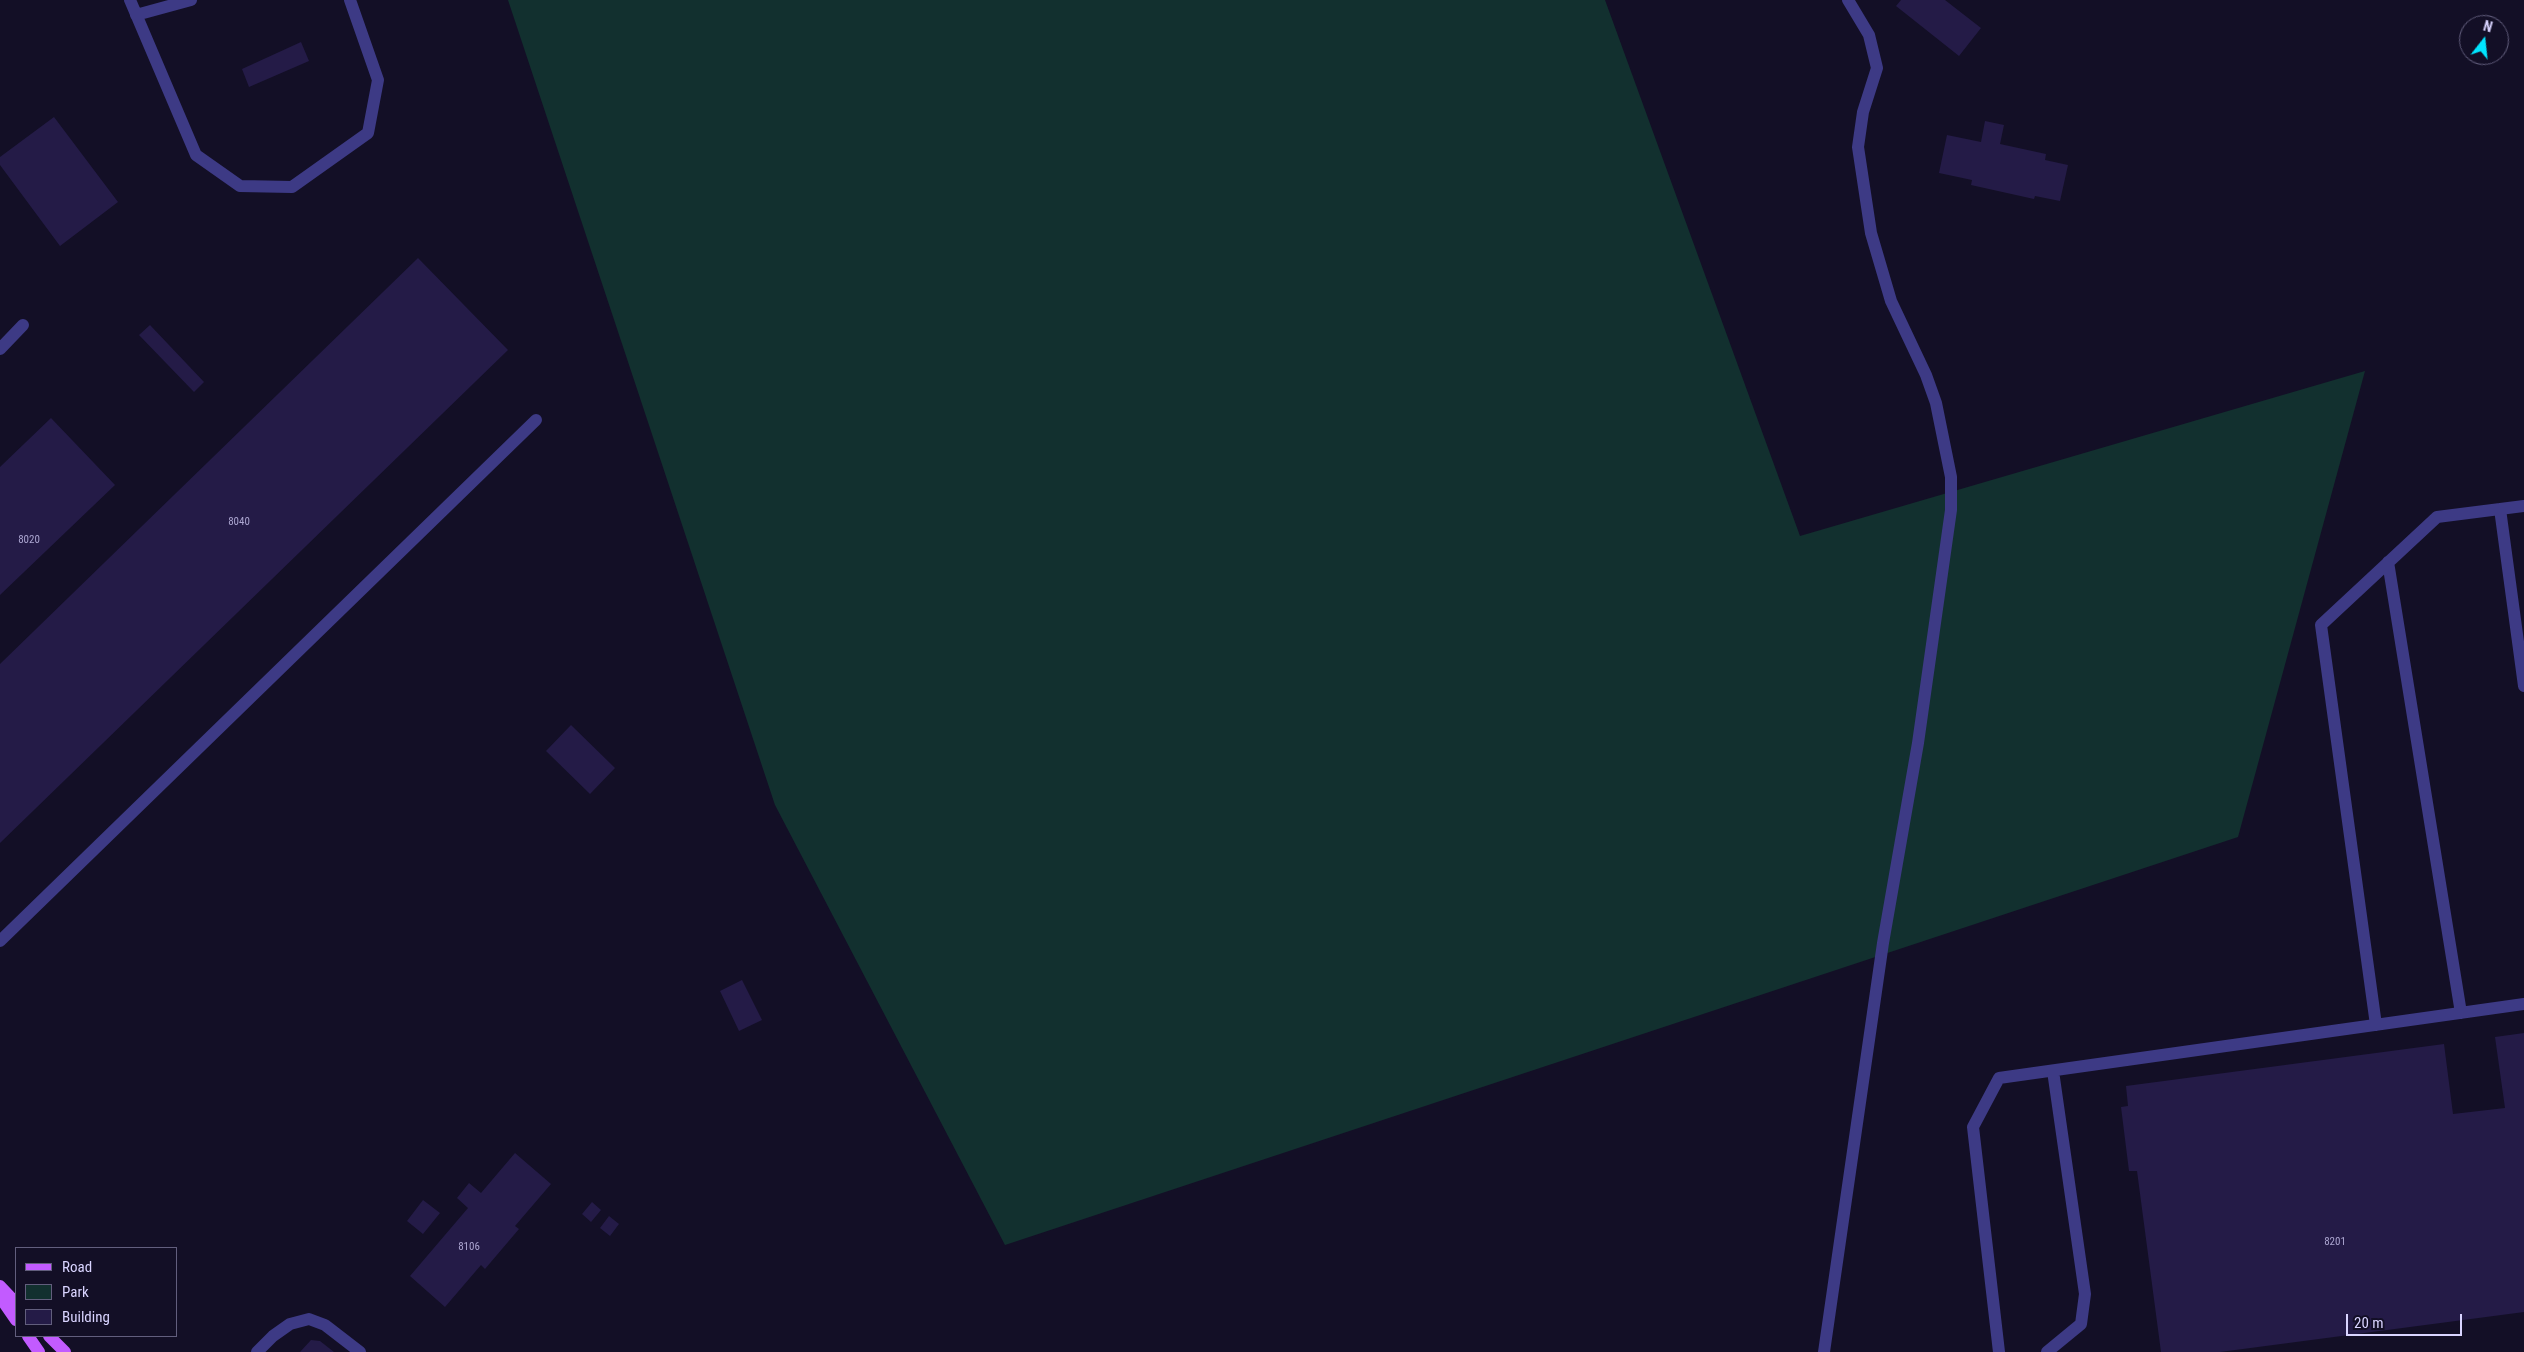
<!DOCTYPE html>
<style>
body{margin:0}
#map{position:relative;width:2524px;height:1352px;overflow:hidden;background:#130f26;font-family:"Roboto Condensed",sans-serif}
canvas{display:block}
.legend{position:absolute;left:15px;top:1247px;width:162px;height:90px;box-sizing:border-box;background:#130f26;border:1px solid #625e7d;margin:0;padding:6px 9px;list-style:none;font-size:15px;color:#d9d4ff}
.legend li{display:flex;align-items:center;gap:10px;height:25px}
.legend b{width:25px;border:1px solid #625e7d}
.north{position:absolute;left:2459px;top:15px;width:50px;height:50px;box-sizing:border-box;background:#130f26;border:1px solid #625e7d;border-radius:50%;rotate:16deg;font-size:14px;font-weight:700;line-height:20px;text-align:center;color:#d9d4ff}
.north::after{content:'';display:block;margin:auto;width:18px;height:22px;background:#00e5ff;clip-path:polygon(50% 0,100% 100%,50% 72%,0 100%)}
.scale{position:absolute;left:2346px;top:1314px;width:116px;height:22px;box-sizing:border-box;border:2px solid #d9d4ff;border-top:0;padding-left:6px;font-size:15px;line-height:18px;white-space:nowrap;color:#d9d4ff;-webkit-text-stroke:4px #130f26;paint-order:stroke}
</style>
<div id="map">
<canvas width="2524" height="1352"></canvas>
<ul class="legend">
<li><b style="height:6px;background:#c25bff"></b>Road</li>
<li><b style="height:14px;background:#12302f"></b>Park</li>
<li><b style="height:14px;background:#241b47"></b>Building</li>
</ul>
<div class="north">N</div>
<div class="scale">20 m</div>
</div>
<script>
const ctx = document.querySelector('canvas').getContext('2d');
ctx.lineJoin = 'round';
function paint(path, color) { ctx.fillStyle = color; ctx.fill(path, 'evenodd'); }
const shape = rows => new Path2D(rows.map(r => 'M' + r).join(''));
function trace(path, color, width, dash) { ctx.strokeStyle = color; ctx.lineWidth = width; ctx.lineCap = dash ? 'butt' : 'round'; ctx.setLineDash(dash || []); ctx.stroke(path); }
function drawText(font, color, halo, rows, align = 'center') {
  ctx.font = font + ' "Roboto Condensed",sans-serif'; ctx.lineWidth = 4.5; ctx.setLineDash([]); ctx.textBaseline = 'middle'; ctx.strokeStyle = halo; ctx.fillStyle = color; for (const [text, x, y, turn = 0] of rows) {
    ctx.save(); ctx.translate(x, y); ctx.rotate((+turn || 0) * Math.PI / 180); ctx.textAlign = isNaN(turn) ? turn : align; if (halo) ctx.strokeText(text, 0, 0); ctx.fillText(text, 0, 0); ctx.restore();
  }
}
paint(shape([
 [508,0,1605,0,1800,536,2365,371,2238,837,1005,1245,775,805]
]), '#12302f');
paint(shape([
 [1901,0,1945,0,1981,28,1959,56,1896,6],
 [301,42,309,61,249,87,242,69],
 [54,117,118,202,60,246,0,165,0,157],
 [1985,121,2004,125,2000,144,2046,154,2045,160,2068,165,2060,201,2035,196,2034,199,1971,185,1972,180,1939,173,1947,135,1981,142],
 [418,258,508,350,0,843,0,664],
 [150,325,204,382,194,392,139,335],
 [51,418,115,485,0,595,0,467],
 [571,725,615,768,590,794,546,751],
 [742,980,762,1020,739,1031,720,991],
 [2524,1033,2524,1312,2220,1352,2161,1352,2137,1171,2129,1171,2121,1107,2128,1106,2126,1086,2444,1044,2453,1114,2505,1108,2495,1037],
 [515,1153,551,1184,515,1226,519,1229,485,1269,481,1265,445,1307,410,1276,468,1208,457,1198,469,1183,481,1193],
 [423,1200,440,1213,423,1234,407,1221],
 [592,1202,601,1210,591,1222,582,1214],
 [609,1216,619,1224,610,1236,600,1228],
 [311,1340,320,1341,334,1352,300,1352]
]), '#241b47');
trace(shape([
 [130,0,196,155,240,186,292,187,368,133,378,80,350,0],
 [136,15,191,0],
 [0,349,23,325],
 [2500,509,2524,686],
 [2388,562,2461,1013],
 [0,941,536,420],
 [2376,1025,2321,625,2437,517,2524,506],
 [257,1352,273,1336,290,1324,309,1319,325,1325,360,1352],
 [1824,1352,1883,943,1918,743,1951,510,1951,477,1936,403,1926,375,1891,301,1871,233,1858,147,1863,112,1877,68,1869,35,1848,0],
 [1999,1352,1973,1127,1999,1078,2524,1004],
 [2047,1352,2081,1324,2085,1294,2053,1071]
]), '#3d3a85', 12);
trace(shape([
 [0,1286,16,1303],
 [0,1297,16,1320],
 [28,1336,39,1352],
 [49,1336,65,1352]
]), '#c25bff', 12);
drawText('11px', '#aca6d1', null, [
 ["8040",239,522],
 ["8020",29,540],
 ["8201",2335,1242],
 ["8106",469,1247]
]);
</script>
